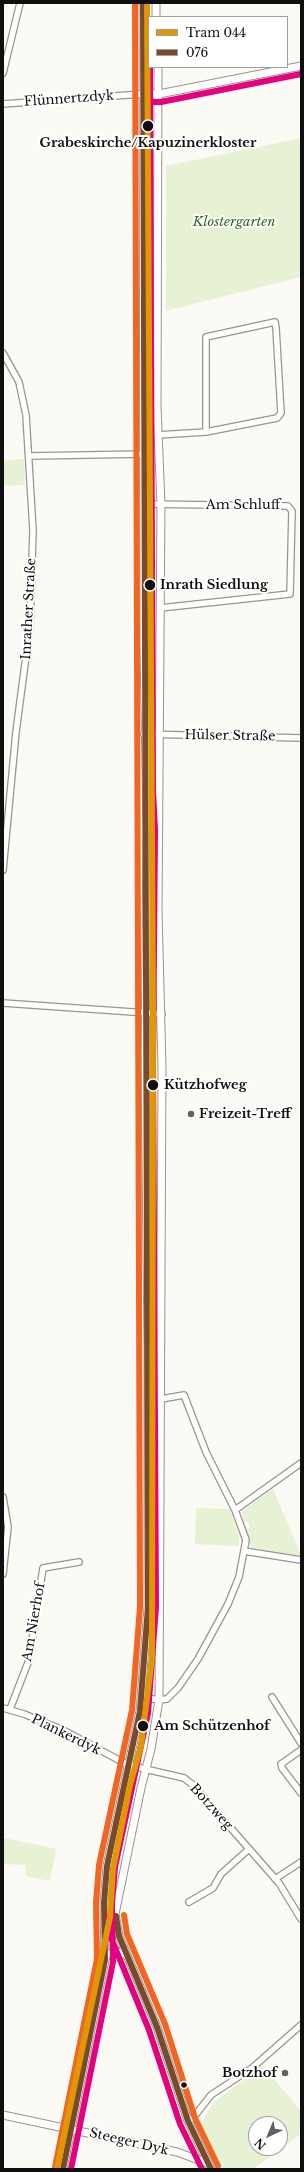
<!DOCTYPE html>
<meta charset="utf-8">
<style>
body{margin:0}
#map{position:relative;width:304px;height:2172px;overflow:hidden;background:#fcfaf4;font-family:"Libre Baskerville",serif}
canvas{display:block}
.frame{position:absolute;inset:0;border:4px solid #0f0f0f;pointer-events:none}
.legend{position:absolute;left:148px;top:16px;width:140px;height:52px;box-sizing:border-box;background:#fff;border:1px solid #9f9f9f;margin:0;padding:5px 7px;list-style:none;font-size:12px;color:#0f0f0f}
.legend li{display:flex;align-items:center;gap:8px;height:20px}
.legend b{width:20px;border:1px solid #9f9f9f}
.north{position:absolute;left:248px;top:2116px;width:40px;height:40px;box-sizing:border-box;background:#fff;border:1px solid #9f9f9f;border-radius:50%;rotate:224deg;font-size:11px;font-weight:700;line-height:16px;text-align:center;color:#0f0f0f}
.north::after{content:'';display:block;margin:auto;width:14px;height:18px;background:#62615f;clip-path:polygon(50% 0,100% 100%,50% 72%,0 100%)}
</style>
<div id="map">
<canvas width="304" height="2172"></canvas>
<div class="frame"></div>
<ul class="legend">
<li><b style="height:5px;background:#e09702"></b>Tram 044</li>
<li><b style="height:5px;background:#7a4b2a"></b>076</li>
</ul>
<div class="north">N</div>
</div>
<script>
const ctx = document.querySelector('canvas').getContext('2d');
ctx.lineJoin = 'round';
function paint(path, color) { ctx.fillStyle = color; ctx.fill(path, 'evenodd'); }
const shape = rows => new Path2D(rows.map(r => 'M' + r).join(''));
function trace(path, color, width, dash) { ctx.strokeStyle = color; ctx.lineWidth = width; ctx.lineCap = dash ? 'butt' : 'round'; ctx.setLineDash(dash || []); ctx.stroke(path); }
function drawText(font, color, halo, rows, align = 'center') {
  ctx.font = font + ' "Libre Baskerville",serif'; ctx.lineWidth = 4; ctx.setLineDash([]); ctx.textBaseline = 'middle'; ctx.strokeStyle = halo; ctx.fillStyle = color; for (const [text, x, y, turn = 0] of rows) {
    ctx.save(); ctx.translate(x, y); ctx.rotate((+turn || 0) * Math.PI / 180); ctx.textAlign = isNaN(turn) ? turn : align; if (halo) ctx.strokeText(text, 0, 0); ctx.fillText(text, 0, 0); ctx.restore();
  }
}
paint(shape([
 [301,138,301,277,166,311,166,166],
 [24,459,25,485,3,486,3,461],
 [273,1489,301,1555,301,1556,253,1548,248,1543,247,1529,250,1527,248,1522,244,1523,242,1511],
 [196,1508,230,1509,239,1537,239,1546,195,1544],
 [4,1838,56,1849,50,1881,26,1876,26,1865,3,1864],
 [263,2066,301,2111,301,2134,253,2169,219,2169,209,2154,201,2135,200,2123,202,2123,205,2116,215,2101],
 [256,2124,280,2124,280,2148,256,2148]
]), '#e7f1d4');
const minor = shape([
 [3,73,20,3],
 [3,104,142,94],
 [3,353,19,382,26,415,33,530,30,626,16,732,3,870],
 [157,435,206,432,277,418,281,413,276,328,275,322,206,337,206,432],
 [29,456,145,454],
 [144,504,288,506,292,511,290,594,160,608],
 [144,734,301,738],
 [3,1003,162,1014],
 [3,1497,8,1527,3,1574],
 [235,1510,301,1463],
 [244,1551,301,1560],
 [141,1697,159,1700,167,1699,178,1688,198,1659,228,1604,239,1577,246,1540,235,1510,206,1452,184,1395,161,1399],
 [272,1697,301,1743],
 [3,1708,24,1714,65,1731,128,1765,184,1778,193,1785,279,1883,301,1919],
 [10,1709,29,1660,43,1568,79,1562],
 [301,1750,281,1764,282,1768,301,1793],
 [275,1879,301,1862],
 [189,1902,213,1888,221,1874,249,1849],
 [105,1960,108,1954,116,1950,126,1956],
 [188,2121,193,2118,211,2095,252,2068,301,2025]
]);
const tertiary = shape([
 [156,3,156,17],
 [158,67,157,407,161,504,158,911,162,1067,159,1700,151,1749,141,1788,115,1914,119,1936,157,2027,188,2121,211,2169],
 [142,94,159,94,301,66],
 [3,2115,177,2152,207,2163],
 [63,2169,105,1960,104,1903,107,1866,140,1711,148,1607,148,1345,145,1066,147,830,144,647,143,3]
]);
trace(minor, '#969592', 8);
trace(tertiary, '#969592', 9);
trace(minor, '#fffefd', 5.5);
trace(tertiary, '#fffefd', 7);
trace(shape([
 [116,1916,119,1936,157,2027,188,2121,211,2169],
 [63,2169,105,1960,104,1903,107,1866,140,1711,148,1607,143,3]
]), '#7a4b2a', 6);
trace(shape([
 [150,67,150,115],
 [108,1917,111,1938,149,2030,180,2124,202,2169],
 [71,2169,113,1962,112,1903,115,1867,148,1713,156,1607,153,1066,155,830,153,790,150,102,161,102,301,74]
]), '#e5007d', 6);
trace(shape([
 [124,1915,127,1934,165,2024,195,2118,218,2166],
 [55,2167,97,1959,96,1903,99,1865,132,1710,140,1607,135,3]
]), '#f26522', 6);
trace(shape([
 [57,2169,110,1917,113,1869,130,1785,141,1746,152,1658,153,1012,147,3]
]), '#e09702', 6);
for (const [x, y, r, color] of [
 [148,126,6,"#0f0f0f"],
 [150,585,6,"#0f0f0f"],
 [153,1085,6,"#0f0f0f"],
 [191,1114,4,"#62615f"],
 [143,1726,6,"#0f0f0f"],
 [285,2073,4,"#62615f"],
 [184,2085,3.5,"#0f0f0f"]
]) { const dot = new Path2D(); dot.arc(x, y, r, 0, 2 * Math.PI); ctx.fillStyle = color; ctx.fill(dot); trace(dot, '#fff', 1.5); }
drawText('13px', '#0f0f0f', '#fff', [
 ["Flünnertzdyk",69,99,-4],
 ["Am Schluff",243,505],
 ["Inrather Straße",29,609,-87],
 ["Hülser Straße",230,736,1],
 ["Am Nierhof",34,1622,-80],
 ["Plankerdyk",66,1735,26],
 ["Botzweg",211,1807,48],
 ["Steeger Dyk",129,2142,13]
]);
drawText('bold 13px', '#0f0f0f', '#fff', [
 ["Grabeskirche/Kapuzinerkloster",148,143,"center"],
 ["Inrath Siedlung",160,585],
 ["Kützhofweg",164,1085],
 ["Am Schützenhof",154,1726]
], 'left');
drawText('italic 13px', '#31661f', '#fff', [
 ["Klostergarten",234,222]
]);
drawText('bold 13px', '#0f0f0f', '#fff', [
 ["Freizeit-Treff",199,1114],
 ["Botzhof",277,2073,"right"]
], 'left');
</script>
